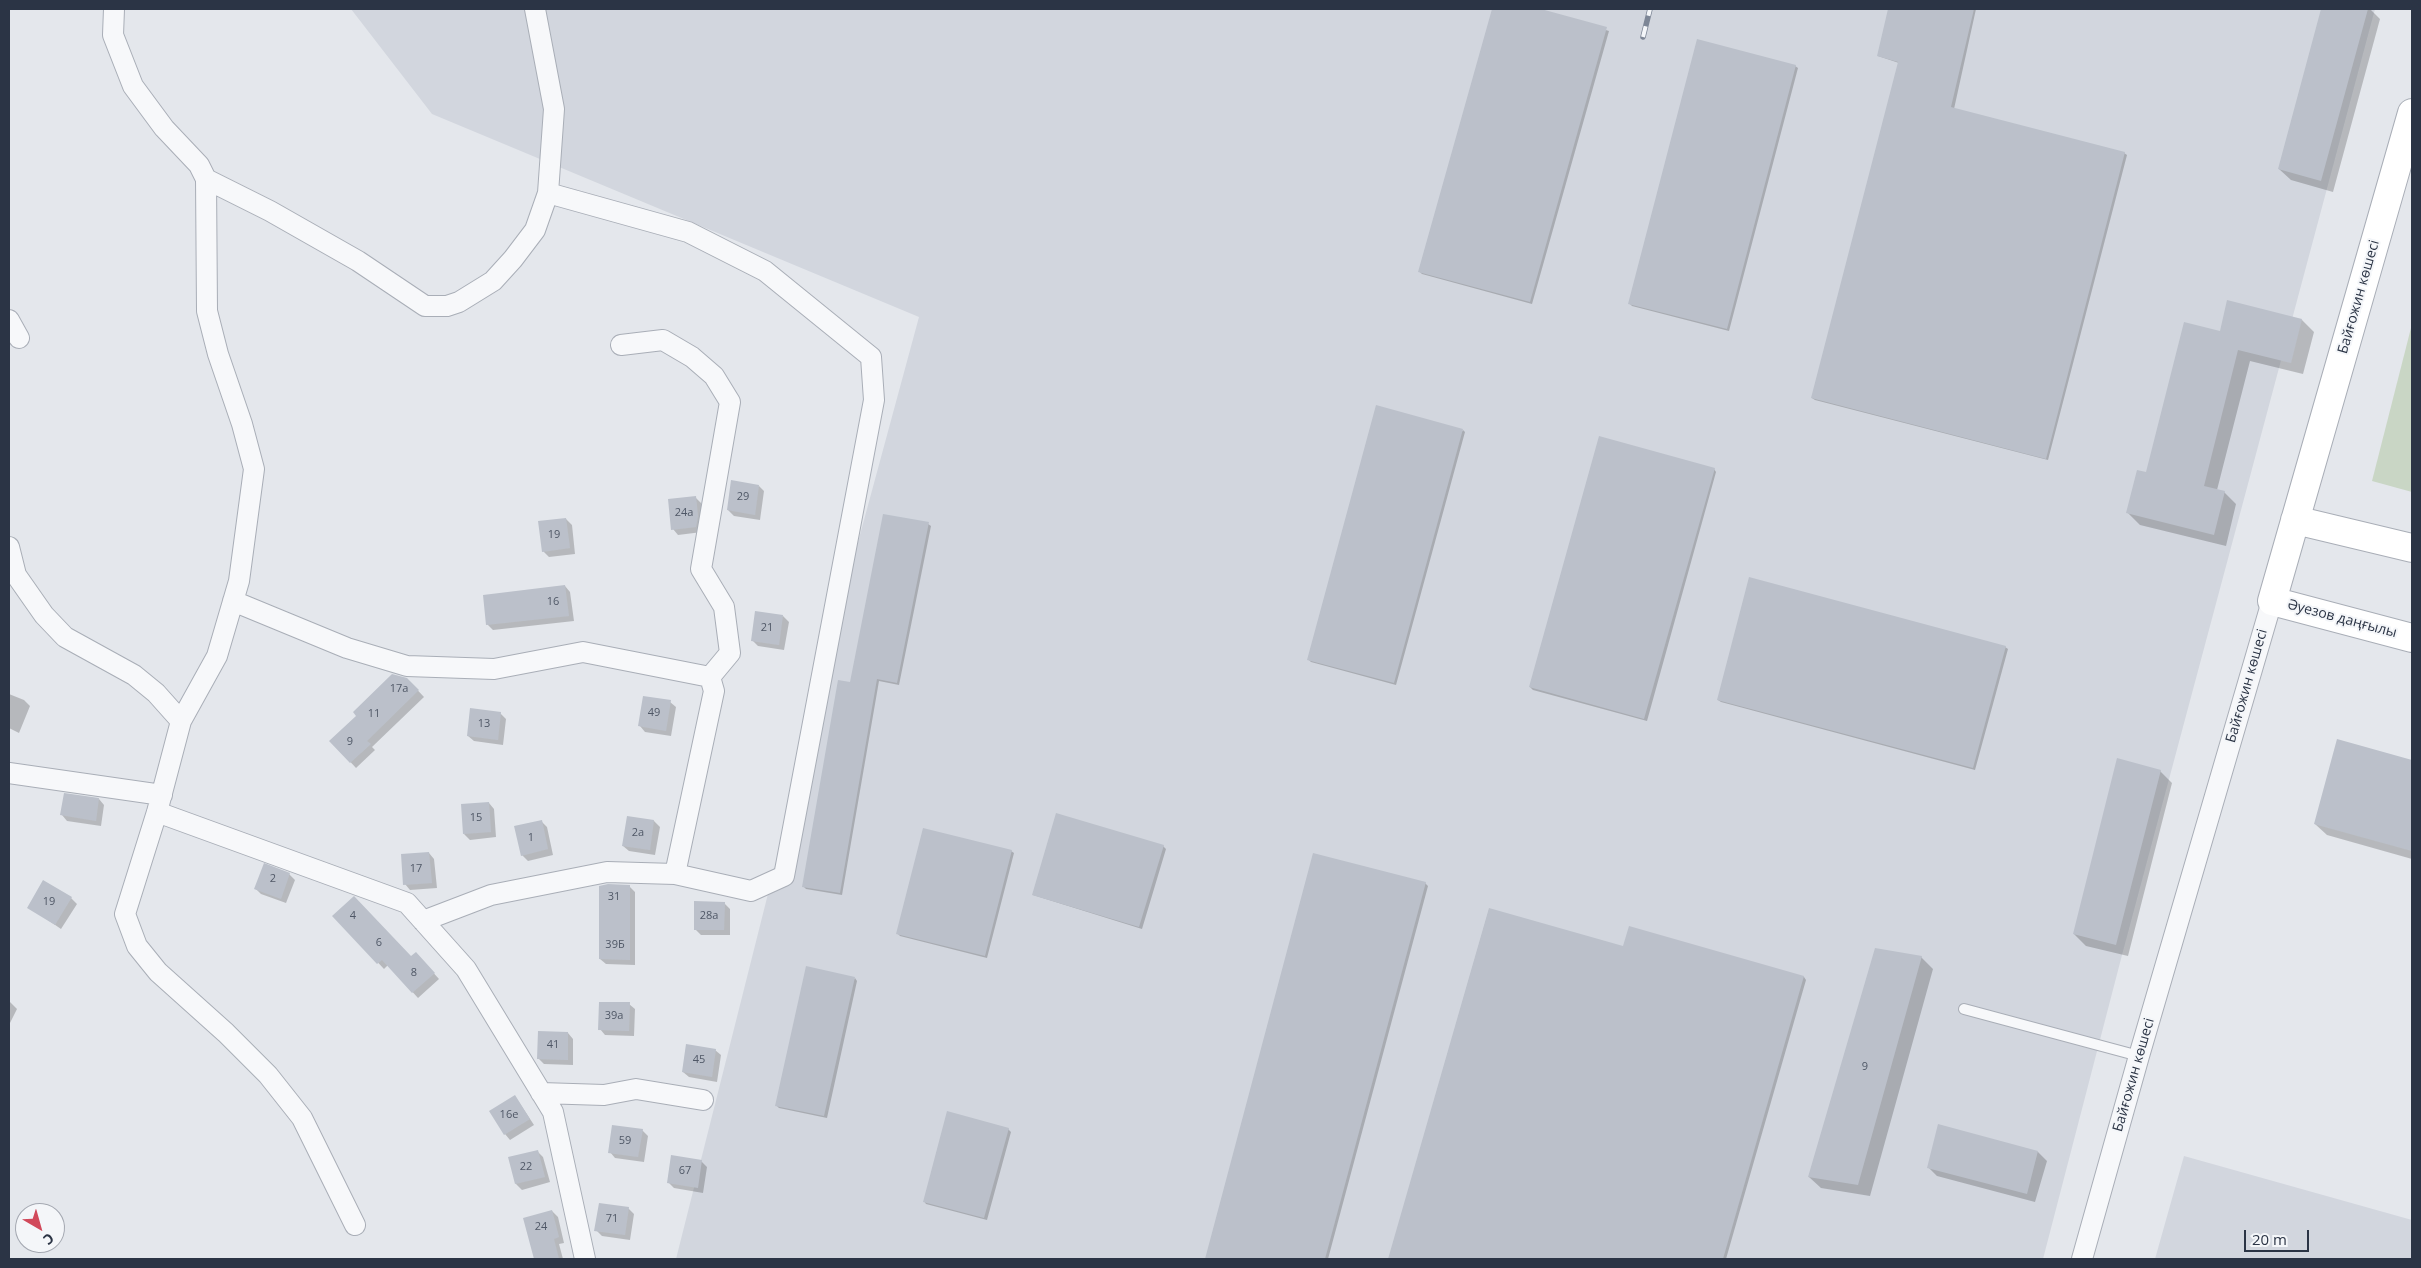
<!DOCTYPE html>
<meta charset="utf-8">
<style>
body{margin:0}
#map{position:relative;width:2421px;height:1268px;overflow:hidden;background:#e4e7ec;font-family:"Open Sans",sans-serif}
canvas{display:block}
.frame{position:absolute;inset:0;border:10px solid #2b3445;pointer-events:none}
.north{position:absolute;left:15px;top:1203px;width:50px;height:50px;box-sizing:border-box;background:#f4f6f9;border:1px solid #a4a8b1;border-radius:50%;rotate:142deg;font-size:14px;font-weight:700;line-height:20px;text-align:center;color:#2b3445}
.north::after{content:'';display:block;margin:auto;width:18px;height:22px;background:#d1495b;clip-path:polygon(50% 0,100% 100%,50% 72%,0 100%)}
.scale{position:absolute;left:2244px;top:1230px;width:65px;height:22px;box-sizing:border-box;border:2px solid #2b3445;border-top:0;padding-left:6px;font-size:15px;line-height:18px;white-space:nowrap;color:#2b3445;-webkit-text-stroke:4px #f4f6f9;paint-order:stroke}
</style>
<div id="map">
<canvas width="2421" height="1268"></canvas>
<div class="frame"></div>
<div class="north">С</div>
<div class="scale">20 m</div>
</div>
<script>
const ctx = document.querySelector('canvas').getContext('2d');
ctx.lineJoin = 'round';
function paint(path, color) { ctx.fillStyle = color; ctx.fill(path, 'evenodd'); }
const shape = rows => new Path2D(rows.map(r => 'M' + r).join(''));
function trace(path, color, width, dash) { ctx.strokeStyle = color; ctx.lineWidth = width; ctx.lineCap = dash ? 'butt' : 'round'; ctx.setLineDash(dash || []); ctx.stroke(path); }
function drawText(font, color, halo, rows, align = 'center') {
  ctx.font = font + ' "Open Sans",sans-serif'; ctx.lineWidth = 4; ctx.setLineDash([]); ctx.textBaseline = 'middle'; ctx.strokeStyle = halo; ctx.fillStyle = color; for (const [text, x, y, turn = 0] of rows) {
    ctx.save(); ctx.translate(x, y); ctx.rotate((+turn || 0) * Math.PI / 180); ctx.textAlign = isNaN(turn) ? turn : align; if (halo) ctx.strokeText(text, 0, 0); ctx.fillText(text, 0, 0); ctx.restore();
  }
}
paint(shape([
 [351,9,2375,9,2122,955,2043,1259,676,1259,838,616,919,317,432,114],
 [2184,1156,2412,1220,2412,1259,2155,1259]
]), '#d2d6de');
paint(shape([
 [2412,324,2412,492,2372,481]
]), '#c9d6c5');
paint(shape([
 [1493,9,1536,9,1609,31,1532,304,1422,274,1419,271],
 [1890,9,1976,9,1954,109,2124,153,2127,155,2048,460,1815,400,1812,398,1899,63,1878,56],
 [2322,9,2370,9,2380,19,2333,192,2291,180,2279,169],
 [1795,66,1798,68,1729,331,1632,306,1630,304],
 [2302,320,2314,332,2303,374,2250,361,2217,490,2224,492,2236,504,2226,546,2140,525,2128,513,2220,333],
 [1463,430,1465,432,1396,685,1311,662,1308,659],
 [1714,469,1716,472,1647,721,1533,690,1530,687],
 [759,486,764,491,760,520,734,516,728,510],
 [695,497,701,503,703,522,702,532,678,535,673,529],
 [566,519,572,525,575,554,549,557,543,551],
 [928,524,931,526,899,685,879,681,842,895,806,889,804,887,851,683],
 [565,586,570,592,574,621,493,630,487,624],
 [783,616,789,622,784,650,758,646,752,640],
 [2005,647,2008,649,1975,770,1721,702,1718,700],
 [407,679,424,697,372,747,375,750,356,768,331,741],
 [9,694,24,700,30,706,19,733,9,728],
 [670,702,676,707,671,736,645,732,640,726],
 [500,713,506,719,503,745,474,741,468,736],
 [2338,741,2412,762,2412,859,2327,835,2315,824],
 [2160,771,2172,783,2128,956,2086,946,2074,934],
 [99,799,104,805,101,826,67,821,62,815],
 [489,803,494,809,496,837,470,840,464,834],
 [628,817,654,821,660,827,655,855,629,851,623,846],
 [541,821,547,827,553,855,528,861,522,855],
 [1163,846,1166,849,1142,929,1033,895],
 [1011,851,1014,853,987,958,900,936,898,934],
 [429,853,434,859,437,888,410,890,405,884],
 [1314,854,1425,883,1428,886,1328,1259,1207,1259],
 [289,874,295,880,286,903,261,894,255,888],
 [629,886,635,892,635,965,606,964,600,959],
 [71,898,77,904,61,929,29,907],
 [724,903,730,909,730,935,701,935,695,929],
 [1489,910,1624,948,1804,977,1806,980,1726,1259,1389,1259],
 [334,916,411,958,421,959,439,979,418,998,388,965,384,969],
 [1921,957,1933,969,1870,1196,1821,1188,1809,1177],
 [855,978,857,981,827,1118,779,1108,776,1105],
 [9,1001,17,1009,9,1025],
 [629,1004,635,1009,634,1036,605,1035,600,1029],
 [568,1033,573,1039,573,1065,544,1064,538,1058],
 [715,1050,721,1055,717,1082,689,1077,683,1072],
 [515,1096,534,1125,510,1140,505,1134],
 [1008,1129,1011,1132,987,1220,926,1204,924,1201],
 [642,1130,648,1136,644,1162,615,1158,610,1152],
 [537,1151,543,1157,550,1182,522,1190,516,1184,509,1158],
 [2038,1152,2047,1161,2035,1202,1937,1176,1928,1167],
 [701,1161,707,1167,703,1193,674,1188,669,1183],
 [628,1208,634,1214,630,1240,602,1236,596,1230],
 [552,1211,558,1217,564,1243,559,1244,563,1259,535,1259,524,1219]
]), '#0003');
paint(shape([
 [1492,9,1541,9,1607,27,1530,302,1418,272],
 [1888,9,1974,9,1951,107,2125,152,2046,459,1811,398,1898,62,1877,56],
 [2321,9,2368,9,2321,181,2278,169],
 [1697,39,1796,65,1727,329,1628,304],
 [2227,300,2302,319,2291,363,2238,350,2204,486,2225,491,2214,535,2126,513,2137,470,2146,472,2184,322,2220,331],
 [1376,405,1463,429,1394,683,1307,660],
 [1599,436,1715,468,1644,719,1529,687],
 [731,480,759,485,755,515,727,510],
 [696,496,698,516,696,527,671,530,668,499],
 [883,514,929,522,897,683,877,679,840,893,802,887,838,680,850,682],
 [566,518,570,548,542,552,538,521],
 [1749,577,2006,646,1973,768,1717,700],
 [565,585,569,616,486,625,483,595],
 [755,611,783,615,779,645,751,641],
 [392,674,407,678,419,690,367,741,371,744,350,763,329,741,356,716,353,712],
 [643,696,671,700,666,731,638,726],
 [470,708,501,712,498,740,467,736],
 [2337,739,2412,760,2412,851,2314,824],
 [2117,758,2161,770,2116,945,2073,934],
 [64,793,99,798,96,821,60,815],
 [489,802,491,832,463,834,461,804],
 [1056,813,1164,845,1139,927,1032,895],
 [627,816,654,820,650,850,622,846],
 [542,820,548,849,521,856,514,826],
 [923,828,1012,850,985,956,896,934],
 [429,852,432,883,403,885,401,854],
 [1313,853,1426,882,1325,1259,1205,1259],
 [264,863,290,873,281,899,254,889],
 [43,880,72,897,55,925,27,908],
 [608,884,630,885,630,960,599,959,599,886],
 [354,896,411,956,416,952,435,973,412,993,382,960,377,964,332,916],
 [694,901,725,902,724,930,694,930],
 [1489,908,1623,946,1629,926,1804,976,1723,1259,1388,1259],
 [1875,948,1922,956,1858,1185,1808,1177],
 [806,966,855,977,824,1116,775,1106],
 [599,1002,630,1002,629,1031,598,1030],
 [538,1031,568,1032,568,1060,537,1059],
 [686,1044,716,1049,712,1077,682,1072],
 [515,1095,530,1119,504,1135,489,1111],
 [947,1111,1009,1128,984,1218,923,1202],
 [1938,1124,2038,1151,2027,1194,1927,1168],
 [612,1125,643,1129,638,1157,608,1153],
 [538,1150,545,1177,515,1184,508,1157],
 [671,1155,702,1160,698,1188,667,1183],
 [599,1203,629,1207,625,1235,594,1231],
 [552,1210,559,1237,554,1239,559,1259,534,1259,523,1218]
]), '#bbc0ca');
const lane = shape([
 [1964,1009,2139,1056]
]);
const street = shape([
 [114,9,113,35,133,86,164,128,199,165,206,179,207,311,218,354,242,424,254,469,239,581,217,656,181,721],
 [206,179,270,211,358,261,425,306,447,306,459,302,493,281,513,259,535,230,548,193,554,109,535,9],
 [9,320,19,338],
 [9,547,16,575,44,615,65,637,134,675,156,693,181,721,157,812,125,914,137,946,158,972,226,1033,268,1075,302,1118,355,1225],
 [233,601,347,648,407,666,494,669,583,652,710,677,730,653,724,607,701,569,730,402,714,376,692,357,663,340,621,345],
 [9,773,162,795],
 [157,812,407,903,466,969,553,1112,585,1259],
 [675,874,714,691,710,677],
 [423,921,491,895,607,872,675,874,751,891,784,876,874,400,871,357,765,271,688,232,548,193],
 [541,1093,604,1095,636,1089,703,1100],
 [2082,1259,2139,1056,2272,601]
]);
const secondary = shape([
 [2412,113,2272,601,2412,638],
 [2295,520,2412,548]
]);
trace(lane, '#a9aeb7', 12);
trace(street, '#a9aeb7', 22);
trace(secondary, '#a9aeb7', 30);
trace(lane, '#f7f8fa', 10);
trace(street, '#f7f8fa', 20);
trace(secondary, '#fff', 28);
const rail = shape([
 [1643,37,1650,9]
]);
trace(rail, '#7d8696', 5.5);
trace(rail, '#f4f6f9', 4, [11]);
drawText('11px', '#4f5766', null, [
 ["29",743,497],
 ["24а",684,513],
 ["19",554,535],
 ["16",553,602],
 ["21",767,628],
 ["17а",399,689],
 ["49",654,713],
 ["11",374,714],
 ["13",484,724],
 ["9",350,742],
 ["15",476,818],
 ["2а",638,833],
 ["1",531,838],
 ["17",416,869],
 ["2",273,879],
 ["31",614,897],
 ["19",49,902],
 ["4",353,916],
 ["28а",709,916],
 ["6",379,943],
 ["39Б",615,945],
 ["8",414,973],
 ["39а",614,1016],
 ["41",553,1045],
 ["45",699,1060],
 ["9",1865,1067],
 ["16е",509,1115],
 ["59",625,1141],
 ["22",526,1167],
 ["67",685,1171],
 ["71",612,1219],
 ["24",541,1227]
]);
drawText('14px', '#2b3445', '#f4f6f9', [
 ["Байғожин көшесі",2359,297,-74],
 ["Әуезов даңғылы",2342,619,15],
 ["Байғожин көшесі",2247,686,-74],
 ["Байғожин көшесі",2134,1075,-74]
]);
</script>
